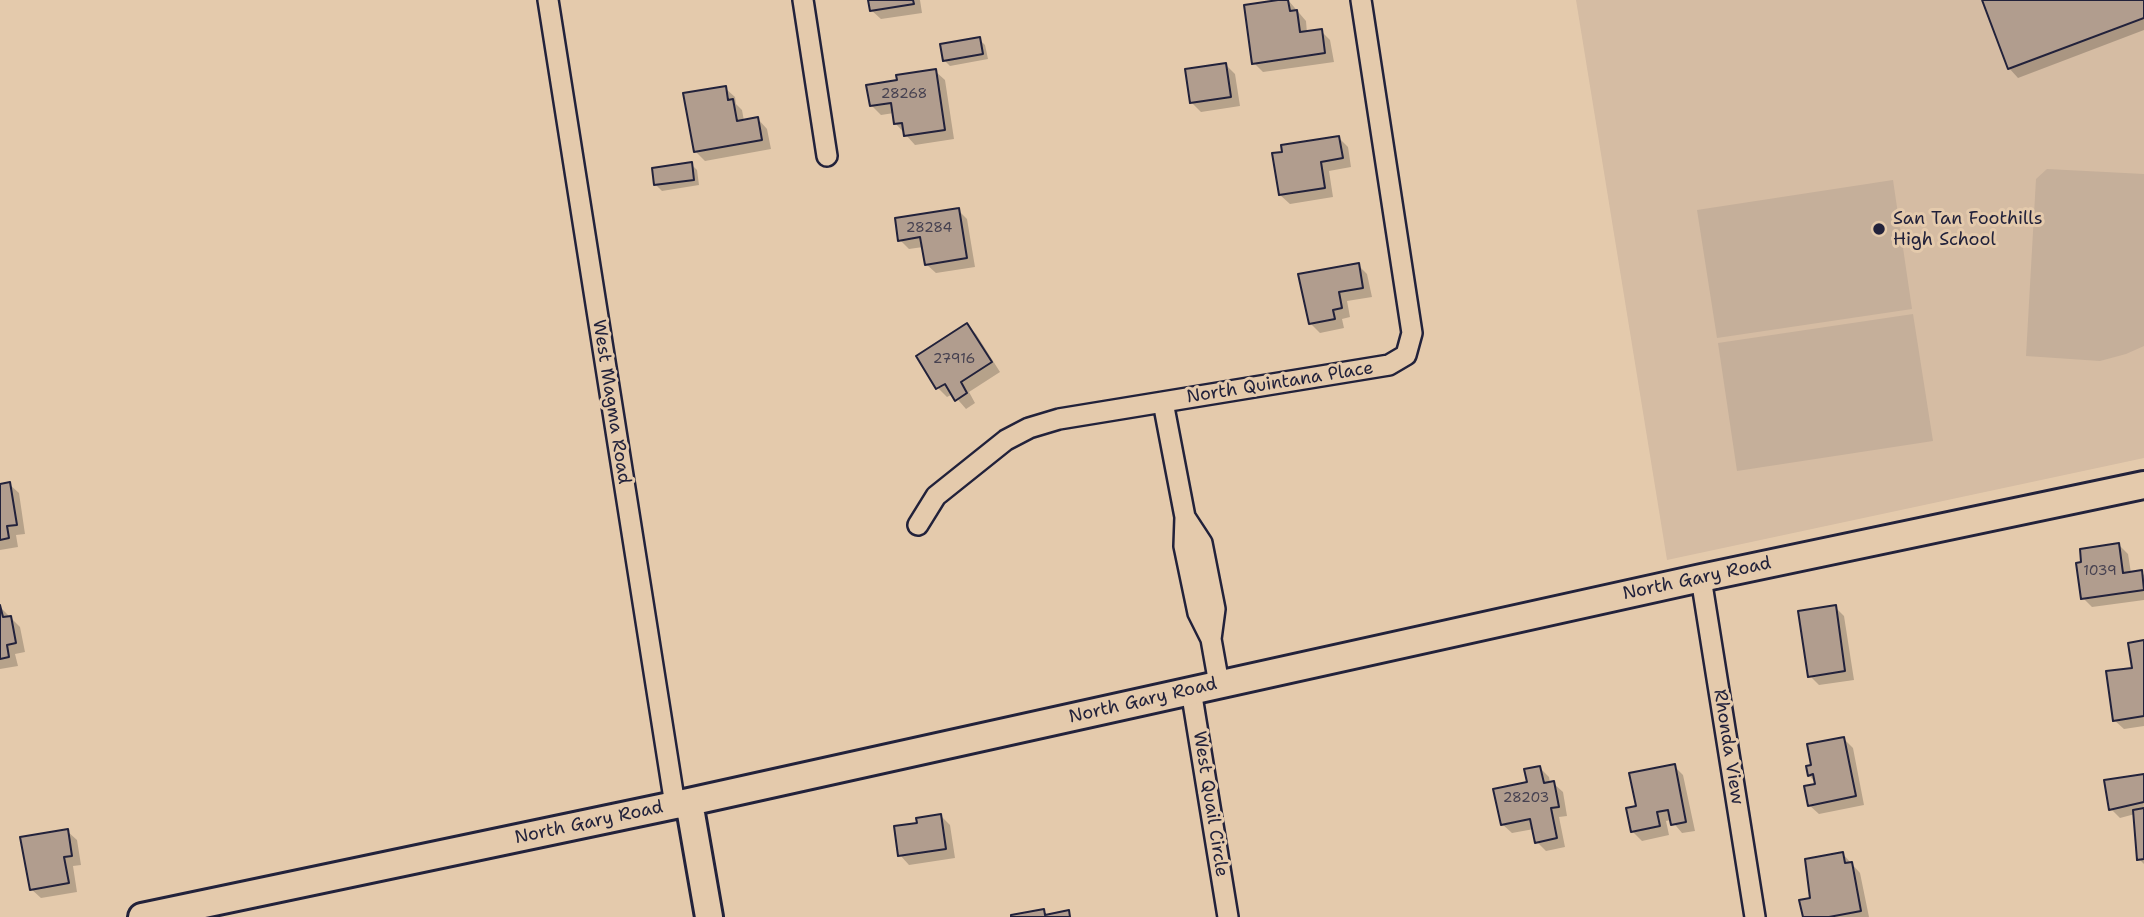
<!DOCTYPE html>
<style>
body{margin:0}
canvas{display:block;background:#e4caac}
</style>
<canvas width="2144" height="917"></canvas>
<script>
const ctx = document.querySelector('canvas').getContext('2d');
ctx.lineJoin = 'round';
function paint(path, color) { ctx.fillStyle = color; ctx.fill(path, 'evenodd'); }
const shape = rows => new Path2D(rows.map(r => 'M' + r).join(''));
function trace(path, color, width, dash) { ctx.strokeStyle = color; ctx.lineWidth = width; ctx.lineCap = dash ? 'butt' : 'round'; ctx.setLineDash(dash || []); ctx.stroke(path); }
function drawText(font, color, halo, rows, align = 'center') {
  ctx.font = font + ' "Shantell Sans",sans-serif'; ctx.lineWidth = 6; ctx.setLineDash([]); ctx.textBaseline = 'middle'; ctx.strokeStyle = halo; ctx.fillStyle = color; for (const [text, x, y, turn = 0] of rows) {
    ctx.save(); ctx.translate(x, y); ctx.rotate((+turn || 0) * Math.PI / 180); ctx.textAlign = isNaN(turn) ? turn : align; if (halo) ctx.strokeText(text, 0, 0); ctx.fillText(text, 0, 0); ctx.restore();
  }
}
paint(shape([
 [1576,0,2144,0,2144,458,1667,560]
]), '#d5bca3');
paint(shape([
 [2047,169,2144,174,2144,346,2126,354,2100,361,2026,356,2036,179],
 [1893,180,1912,309,1717,338,1697,210],
 [1913,314,1933,441,1737,471,1718,343]
]), '#c5af9a');
paint(shape([
 [870,0,920,0,922,13,881,19,871,10],
 [1288,0,1306,21,1307,33,1321,31,1330,40,1334,62,1263,72,1254,63],
 [1983,0,2144,0,2144,30,2018,78,2009,68],
 [979,39,985,45,988,59,950,66,944,60],
 [1226,65,1235,74,1240,106,1201,112,1191,102],
 [935,71,945,80,954,139,915,145,896,124,894,113,881,115,871,105,899,81],
 [725,88,735,97,736,104,742,110,744,121,758,119,767,129,771,149,705,161,695,151],
 [1339,138,1348,147,1351,167,1329,171,1333,197,1290,204,1280,195],
 [691,164,697,170,699,185,662,191,656,185],
 [958,210,967,219,975,267,936,273,926,264,923,247,909,249,900,240],
 [1358,265,1367,274,1372,297,1347,301,1350,317,1342,319,1344,328,1320,333,1310,323],
 [967,325,976,334,1000,372,969,392,975,403,966,409,953,394,947,397,938,388],
 [9,484,19,493,25,534,16,535,18,547,0,550,0,485],
 [2119,545,2128,554,2131,573,2141,572,2144,575,2144,600,2092,607,2083,598],
 [0,607,20,627,25,652,15,654,18,666,0,669],
 [1835,607,1844,616,1854,680,1819,685,1810,676],
 [2144,642,2144,726,2124,729,2114,720],
 [1844,739,1853,748,1864,805,1819,814,1809,805,1817,785,1809,775,1813,766],
 [1674,766,1683,775,1695,831,1682,833,1671,820,1666,821,1669,835,1642,841,1632,831],
 [1540,768,1549,777,1550,783,1553,783,1563,792,1567,816,1559,817,1565,847,1546,851,1537,842,1534,829,1512,833,1502,824],
 [2144,776,2144,864,2139,859,2135,814,2120,818,2111,809],
 [941,816,950,825,955,858,909,865,900,855],
 [67,831,77,840,81,865,73,866,77,892,41,898,31,889],
 [1842,853,1860,873,1869,917,1804,917,1812,900]
]), '#0003');
const building = shape([
 [868,0,913,0,914,4,870,11,868,0],
 [1278,0,1288,0,1290,11,1297,10,1300,32,1322,29,1325,53,1252,64,1244,5,1278,0],
 [1982,0,2144,0,2144,18,2008,69,1982,0],
 [980,37,983,54,943,61,940,44,980,37],
 [1226,63,1231,97,1190,103,1185,69,1226,63],
 [936,69,945,130,904,136,902,123,894,124,891,103,870,106,866,85,897,80,896,75,936,69],
 [726,86,728,100,733,99,737,121,758,117,762,140,694,152,683,93,726,86],
 [1339,136,1343,158,1321,162,1325,188,1279,195,1272,153,1282,152,1281,145,1339,136],
 [692,162,694,180,654,185,652,168,692,162],
 [959,208,967,258,925,265,920,237,898,241,895,218,959,208],
 [1359,263,1363,288,1339,292,1342,308,1333,310,1335,319,1309,324,1298,274,1359,263],
 [967,323,992,362,961,382,967,393,955,401,945,384,936,389,916,356,967,323],
 [10,482,17,525,7,526,9,538,0,540,0,484,10,482],
 [2119,543,2123,573,2142,570,2144,590,2081,599,2076,563,2081,562,2080,549,2119,543],
 [0,605,3,617,11,616,16,643,7,645,9,657,0,659,0,605],
 [1836,605,1845,671,1808,677,1798,611,1836,605],
 [2144,640,2144,716,2113,721,2106,671,2132,668,2128,643,2144,640],
 [1844,737,1856,796,1808,806,1804,786,1815,784,1813,774,1808,776,1806,766,1811,765,1807,744,1844,737],
 [1675,764,1686,822,1671,825,1668,810,1657,812,1660,826,1631,832,1626,808,1636,806,1629,773,1675,764],
 [1540,766,1544,783,1554,781,1559,807,1551,808,1557,838,1535,843,1530,819,1501,825,1493,789,1527,782,1524,769,1540,766],
 [2144,774,2144,802,2109,810,2104,780,2144,774],
 [2144,808,2144,859,2137,860,2133,810,2144,808],
 [941,814,946,849,898,856,894,826,917,823,916,818,941,814],
 [68,829,72,856,64,857,69,883,30,890,20,837,68,829],
 [1843,852,1845,863,1852,862,1861,911,1829,917,1803,917,1799,900,1810,898,1805,859,1843,852],
 [1044,909,1045,915,1069,910,1070,917,1011,917,1011,915,1044,909]
]);
paint(building, '#b19d8e');
trace(building, '#22223b', 2);
const street = shape([
 [548,0,675,805],
 [803,0,827,156],
 [1163,402,1185,517,1184,546,1198,613,1211,639,1219,684],
 [1185,517,1202,543,1215,609,1211,639],
 [918,525,936,496,1006,440,1029,428,1059,419,1389,365,1406,355,1412,333,1361,0],
 [1701,578,1755,917],
 [1191,690,1228,917]
]);
const secondary = shape([
 [689,802,709,917],
 [142,917,689,802,1701,578,2144,485]
]);
trace(street, '#22223b', 24);
trace(secondary, '#22223b', 32);
trace(street, '#e4caac', 19);
trace(secondary, '#e4caac', 26);
for (const [x, y, r, color] of [
 [1879,229,7,"#22223b"]
]) { const dot = new Path2D(); dot.arc(x, y, r, 0, 2 * Math.PI); ctx.fillStyle = color; ctx.fill(dot); trace(dot, '#e4caac', 2.5); }
drawText('14px', '#464150', null, [
 ["28268",904,94],
 ["28284",929,228],
 ["27916",954,359],
 ["1039",2100,571],
 ["28203",1526,798]
]);
drawText('18px', '#22223b', '#e4caac', [
 ["San Tan Foothills",1893,219],
 ["High School",1893,240]
], 'left');
drawText('18px', '#22223b', '#e4caac', [
 ["North Quintana Place",1280,383,-9],
 ["West Magma Road",611,402,81],
 ["North Gary Road",1697,579,-12],
 ["North Gary Road",1143,701,-13],
 ["Rhonda View",1728,747,81],
 ["West Quail Circle",1210,804,81],
 ["North Gary Road",589,823,-12]
]);
</script>
